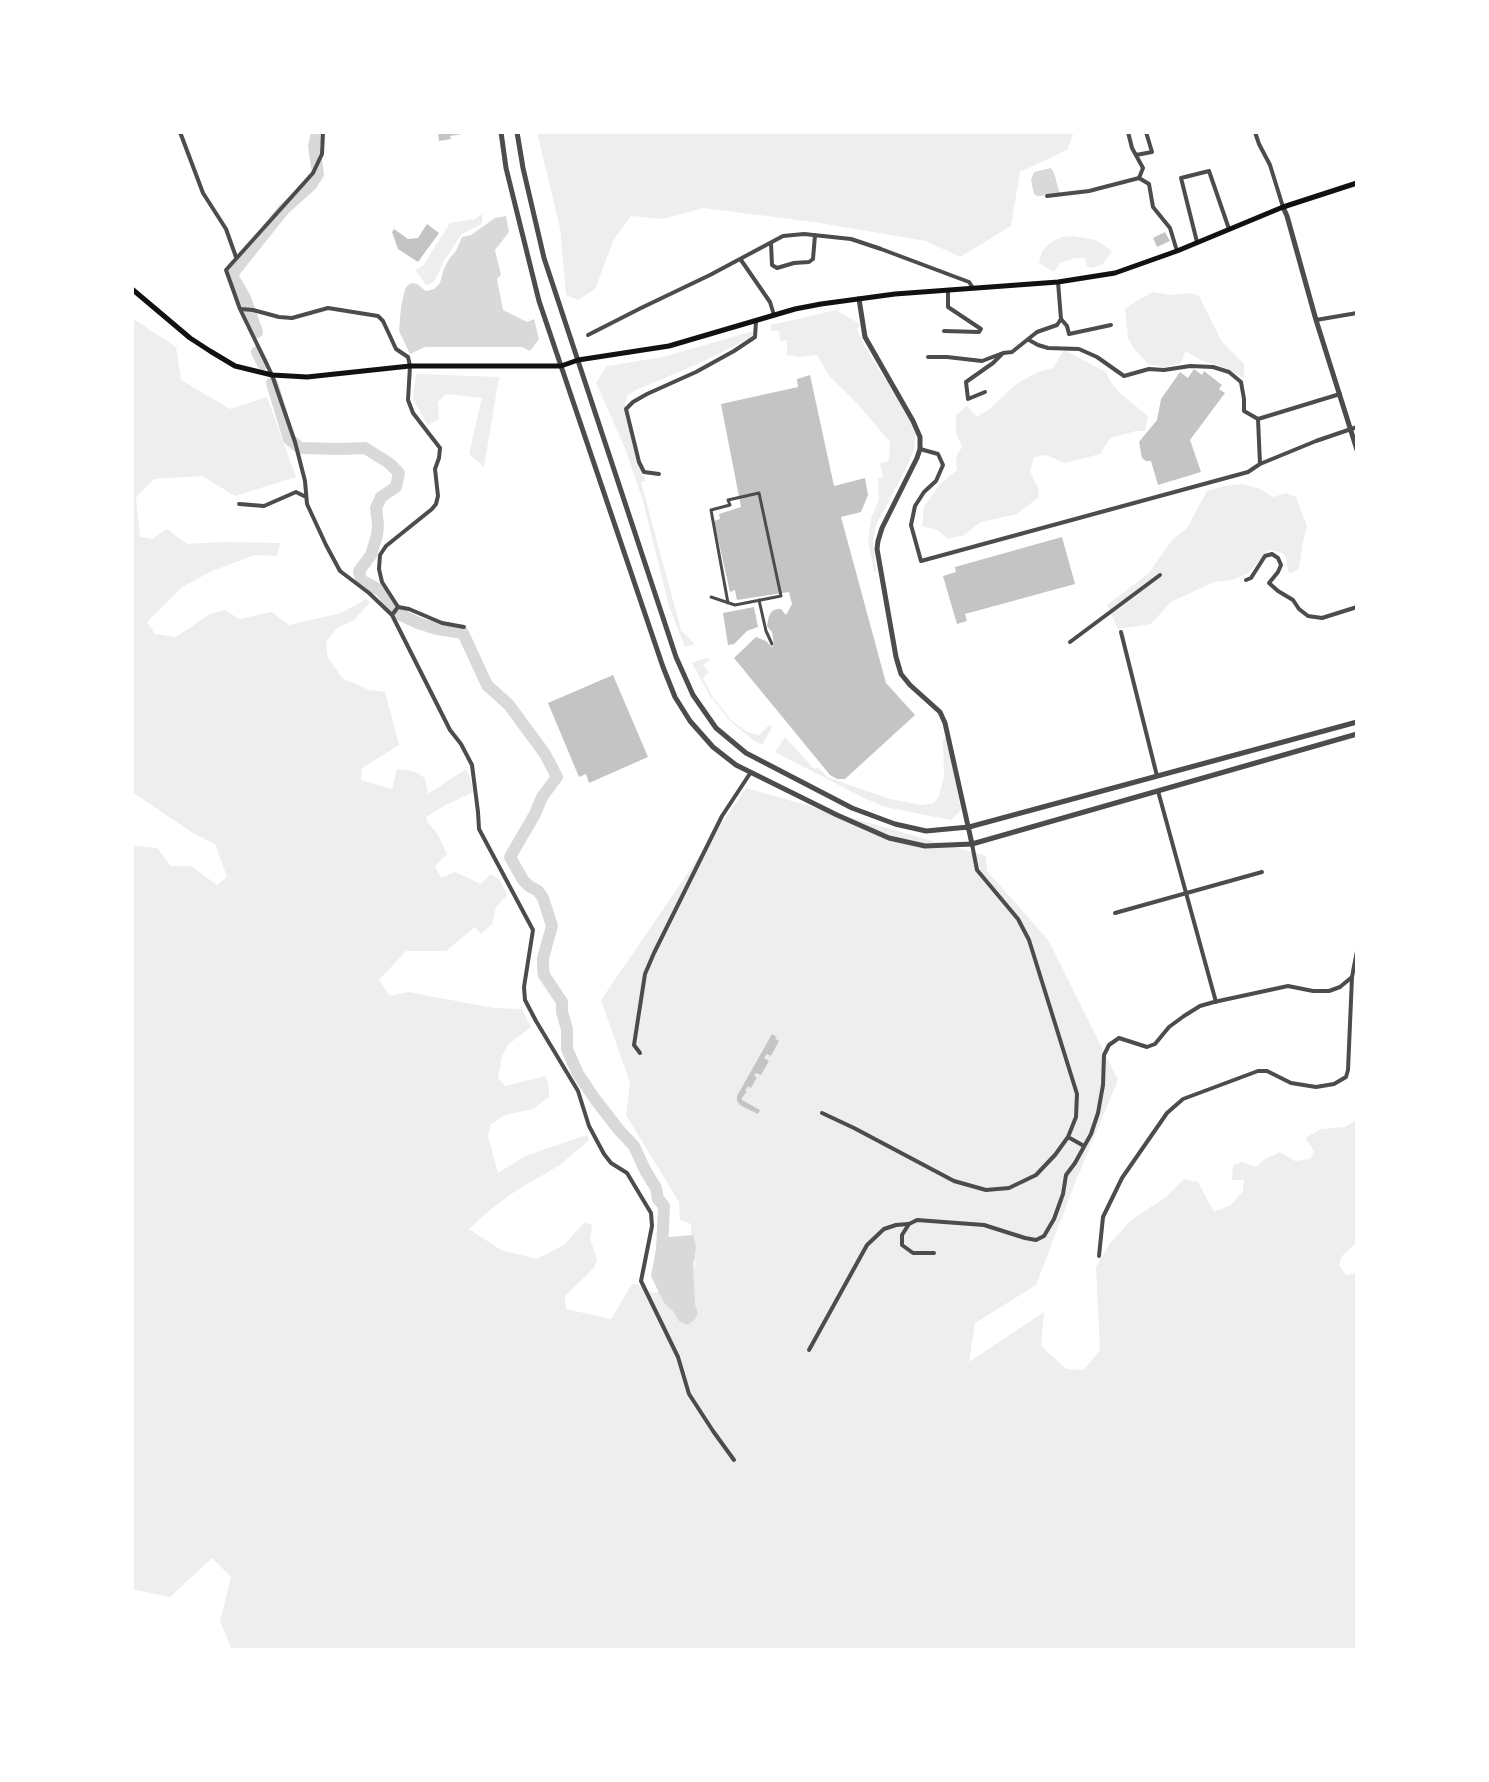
<!DOCTYPE html>
<style>
body{margin:0}
#map{position:relative;width:1489px;height:1782px;overflow:hidden;background:#fff;font-family:"DM Sans",sans-serif}
canvas{display:block}
.frame{position:absolute;inset:0;border:134px solid #fff;pointer-events:none}
</style>
<div id="map">
<canvas width="1489" height="1782"></canvas>
<div class="frame"></div>
</div>
<script>
const ctx = document.querySelector('canvas').getContext('2d');
ctx.lineJoin = 'round';
function paint(path, color) { ctx.fillStyle = color; ctx.fill(path, 'evenodd'); }
const shape = rows => new Path2D(rows.map(r => 'M' + r).join(''));
function trace(path, color, width, dash) { ctx.strokeStyle = color; ctx.lineWidth = width; ctx.lineCap = dash ? 'butt' : 'round'; ctx.setLineDash(dash || []); ctx.stroke(path); }
paint(shape([
 [537,132,1074,132,1067,150,1020,172,1011,226,960,257,926,241,814,222,703,208,662,219,631,216,614,239,595,289,578,300,566,295,560,228],
 [482,214,482,224,462,234,445,259,434,282,426,285,415,270,423,266,450,223,475,219],
 [1072,236,1096,240,1112,251,1103,264,1093,268,1087,266,1085,258,1075,258,1060,263,1054,272,1039,263,1042,251,1050,243,1062,237],
 [1153,292,1170,295,1191,293,1199,296,1222,342,1244,364,1244,378,1226,368,1200,360,1186,351,1180,364,1164,367,1148,364,1135,350,1128,338,1125,309,1135,302],
 [836,310,860,324,857,329,866,349,894,393,911,423,916,434,914,449,909,462,876,525,873,541,876,571,874,572,868,540,871,519,879,499,878,478,883,477,880,463,889,461,890,442,855,401,830,377,817,355,799,357,787,355,787,340,780,341,779,331,771,331,771,325],
 [132,318,176,347,181,380,230,409,267,397,296,477,235,496,202,476,154,479,136,497,140,537,152,539,167,529,187,544,224,542,280,543,277,556,255,555,212,571,182,587,147,622,155,634,176,637,210,614,224,610,240,619,272,612,289,625,341,613,366,599,370,602,354,620,337,628,326,642,328,658,342,678,369,690,385,692,399,745,362,768,361,780,392,789,397,769,413,771,425,778,428,794,466,769,470,777,473,792,442,807,426,817,427,822,437,833,447,854,435,866,441,878,455,872,481,884,491,874,500,880,507,895,496,907,492,924,481,934,475,927,446,951,406,951,379,980,390,996,408,992,494,1008,522,1009,531,1027,509,1044,502,1056,498,1078,505,1086,545,1076,548,1082,549,1097,533,1109,505,1115,490,1125,488,1136,498,1173,525,1156,587,1135,589,1140,560,1165,517,1190,491,1209,469,1229,501,1250,537,1259,564,1245,585,1222,592,1225,590,1239,597,1259,594,1268,565,1296,566,1309,611,1319,632,1284,637,1284,652,1293,665,1291,680,1251,697,1267,692,1255,691,1224,680,1220,679,1202,626,1115,630,1083,601,1000,746,788,986,856,987,871,1049,941,1118,1080,1075,1183,1036,1285,975,1323,969,1362,1044,1312,1041,1346,1066,1369,1084,1370,1100,1350,1096,1267,1110,1243,1131,1220,1166,1197,1184,1179,1198,1182,1214,1212,1231,1205,1243,1191,1244,1180,1232,1180,1233,1165,1242,1162,1256,1167,1265,1159,1280,1152,1295,1161,1310,1159,1314,1151,1305,1138,1321,1129,1345,1127,1357,1119,1357,1242,1342,1256,1339,1265,1346,1275,1357,1273,1357,1650,232,1650,220,1621,231,1577,212,1558,170,1597,132,1589,132,843,136,846,157,848,171,866,191,866,217,885,227,877,215,844,193,833,132,792],
 [754,331,752,337,702,362,634,391,628,395,625,403,625,415,637,462,646,481,641,482,681,630,695,644,685,647,669,606,643,501,625,448,596,383,607,366,663,357],
 [1064,350,1106,372,1112,384,1121,394,1148,416,1145,431,1136,431,1110,438,1100,454,1065,463,1046,455,1034,457,1030,471,1038,488,1039,497,1017,514,981,522,964,535,948,539,937,530,922,526,924,507,940,484,957,470,956,457,962,447,956,433,956,415,967,406,977,417,990,409,1016,384,1038,372,1053,368],
 [416,374,499,377,484,467,469,454,482,398,446,394,438,402,439,419,427,425,413,398],
 [1243,484,1260,489,1273,497,1286,493,1296,497,1307,526,1302,546,1299,569,1289,574,1286,557,1280,552,1269,550,1248,573,1232,580,1214,582,1171,602,1151,624,1118,629,1107,605,1149,573,1172,540,1187,528,1207,491,1224,486],
 [705,658,711,659,703,665,709,672,703,678,712,696,732,721,747,732,759,735,769,725,772,727,762,745,753,740,731,722,710,696,692,663],
 [946,736,961,810,951,820,885,807,864,798,775,752,785,737,814,769,818,767,827,777,890,799,922,805,934,803,939,796,944,777,943,741]
]), '#eee');
paint(shape([
 [1051,168,1054,173,1060,194,1037,196,1034,194,1031,180,1034,172],
 [506,216,509,232,495,250,501,275,497,279,503,310,527,322,534,319,539,339,530,351,522,347,425,347,410,354,399,331,401,307,405,289,408,285,412,283,417,284,426,291,434,289,440,283,443,271,449,259,456,251,462,237,471,235,495,218],
 [693,1235,696,1246,693,1266,695,1305,698,1313,694,1320,687,1325,679,1321,674,1312,664,1303,651,1276,658,1238]
]), '#d9d9d9');
trace(shape([
 [257,332,245,298,233,277,233,273,284,209,311,185,318,174,314,146,317,132],
 [257,352,263,364],
 [272,383,289,439,300,448,341,449,365,448,389,463,399,473,396,487,381,497,376,508,378,525,377,535,371,555,359,571,361,580,381,591,399,614,418,623,437,629,463,633,487,685,509,705,545,754,557,777,542,797,535,814,510,857,523,880,529,886,538,891,543,898,552,926,543,958,543,967,544,975,562,1002,562,1012,567,1029,567,1049,578,1074,595,1099,619,1130,634,1146,645,1170,656,1188,658,1199,664,1206,662,1249]
]), '#d9d9d9', 12);
paint(shape([
 [438,132,462,132,462,134,450,136,451,139,439,141],
 [427,224,439,233,418,262,398,249,392,232,394,229,408,239,418,238],
 [1165,232,1170,241,1157,247,1153,238],
 [1194,369,1202,375,1204,371,1222,385,1219,389,1225,393,1190,440,1201,472,1158,485,1151,461,1146,461,1142,458,1139,442,1157,420,1161,399,1180,372,1188,378],
 [810,375,834,486,865,478,868,495,861,512,841,517,886,683,915,715,845,779,837,779,830,775,734,658,756,637,766,641,772,647,774,645,772,632,767,626,769,616,772,611,777,609,781,609,786,615,792,604,789,592,737,600,735,590,730,592,714,521,720,519,719,514,741,507,721,404,798,387,797,379],
 [1062,537,1075,584,965,614,967,621,957,624,943,576,956,572,955,567],
 [754,607,758,627,747,631,734,644,728,645,723,613],
 [613,675,648,757,589,783,586,774,579,777,548,703],
 [772,1034,777,1037,775,1039,779,1041,771,1056,767,1054,764,1058,769,1061,761,1075,756,1073,754,1076,757,1077,751,1088,748,1086,745,1091,747,1091,742,1098,742,1100,760,1110,758,1114,740,1105,737,1101,737,1096]
]), '#c4c4c4');
trace(shape([
 [711,597,735,605,781,596,759,493,728,500,730,505,711,510,728,603],
 [759,600,766,631,772,644]
]), '#4c4c4c', 3);
trace(shape([
 [180,132,203,193,226,229,236,257],
 [323,132,322,154,313,173,226,270,240,309,272,375,295,442,305,481,307,504,326,545,340,571,369,593,392,615,450,730,461,744,472,765,478,812,479,829,533,930,524,987,525,1000,536,1021,578,1091,589,1126,604,1154,611,1163,627,1173,651,1213,652,1226,641,1281,678,1357,689,1394,713,1431,734,1460],
 [1128,132,1132,148,1143,168,1139,178,1149,184,1153,207,1170,228,1177,251],
 [1255,132,1259,144,1270,165,1283,207],
 [1136,155,1152,152,1146,132],
 [1047,196,1089,191,1139,178],
 [1197,242,1181,178,1209,171,1229,229],
 [771,243,772,265,777,268,794,263,809,262,813,259,815,235],
 [741,260,770,302,774,315],
 [241,309,253,310,279,317,292,318,328,308,378,316,383,321,396,349,408,357,410,366,408,400,413,413,440,448,439,458,435,469,438,496,436,504,432,509,386,546,380,555,379,569,382,582,398,607,392,615],
 [1061,319,1067,326,1069,334,1111,325],
 [1316,320,1357,313],
 [944,331,979,332,981,329,948,307,948,291],
 [588,335,641,308,710,275,783,236,804,234,851,239,881,249,969,282,973,288],
 [1029,340,1038,345,1048,348,1079,349,1097,357,1124,376,1149,369,1164,370,1190,366,1213,367,1229,372,1241,382,1244,399,1244,411,1258,419,1260,464],
 [928,357,947,357,982,361,1003,353],
 [985,392,968,399,966,382,993,363,1003,353,1012,352,1037,332,1057,325,1061,319,1058,282],
 [1258,419,1340,394],
 [920,449,938,454,943,465,936,481,924,492,915,506,911,525,921,561,1248,472,1260,464,1316,441,1357,427],
 [659,474,644,472,639,462,626,409,633,402,647,394,696,372,734,351,755,337,756,321],
 [239,504,264,506,296,492,306,497],
 [1246,580,1251,578,1265,556,1272,554,1278,558,1281,565,1278,572,1269,583,1278,591,1293,600,1299,609,1308,616,1322,618,1357,607],
 [398,607,409,609,442,623,464,627],
 [1121,632,1157,776],
 [1070,642,1160,575],
 [1158,791,1216,1002],
 [972,844,977,870,1018,919,1029,940,1077,1094,1076,1117,1068,1137,1084,1146],
 [1115,913,1262,872],
 [640,1053,634,1045,645,974,654,953,722,816,751,772],
 [822,1113,854,1128,954,1181,986,1190,1009,1188,1036,1175,1055,1155,1068,1137],
 [934,1253,913,1253,902,1245,902,1235,909,1224,917,1220,984,1225,1025,1238,1036,1240,1044,1236,1054,1219,1063,1194,1066,1175,1075,1163,1091,1134,1098,1113,1103,1085,1104,1055,1109,1045,1119,1038,1147,1047,1155,1044,1169,1027,1184,1016,1200,1006,1214,1002,1288,986,1313,991,1329,991,1340,987,1352,977,1357,951],
 [1099,1256,1103,1217,1122,1178,1167,1113,1183,1099,1258,1071,1267,1071,1291,1083,1316,1087,1334,1084,1346,1077,1348,1070,1352,977],
 [809,1350,867,1245,884,1229,896,1225,908,1224]
]), '#4c4c4c', 4);
trace(shape([
 [501,132,506,168,539,301,663,667,675,697,690,721,713,747,736,765,837,815,889,838,925,846,972,844,1357,734],
 [517,132,523,168,544,258,676,657,693,695,716,728,746,753,852,808,895,824,926,831,969,827,1357,722],
 [1283,207,1287,216,1316,320,1357,450],
 [859,299,865,337,913,421,920,437,920,449,917,458,882,528,878,541,877,549,896,657,901,674,910,685,940,712,945,723,972,844]
]), '#4c4c4c', 5);
trace(shape([
 [132,289,190,338,210,351,235,366,272,375,307,377,410,366,561,366,578,360,669,346,795,309,821,304,895,294,1058,282,1115,273,1177,251,1283,207,1357,183]
]), '#111', 5);
</script>
